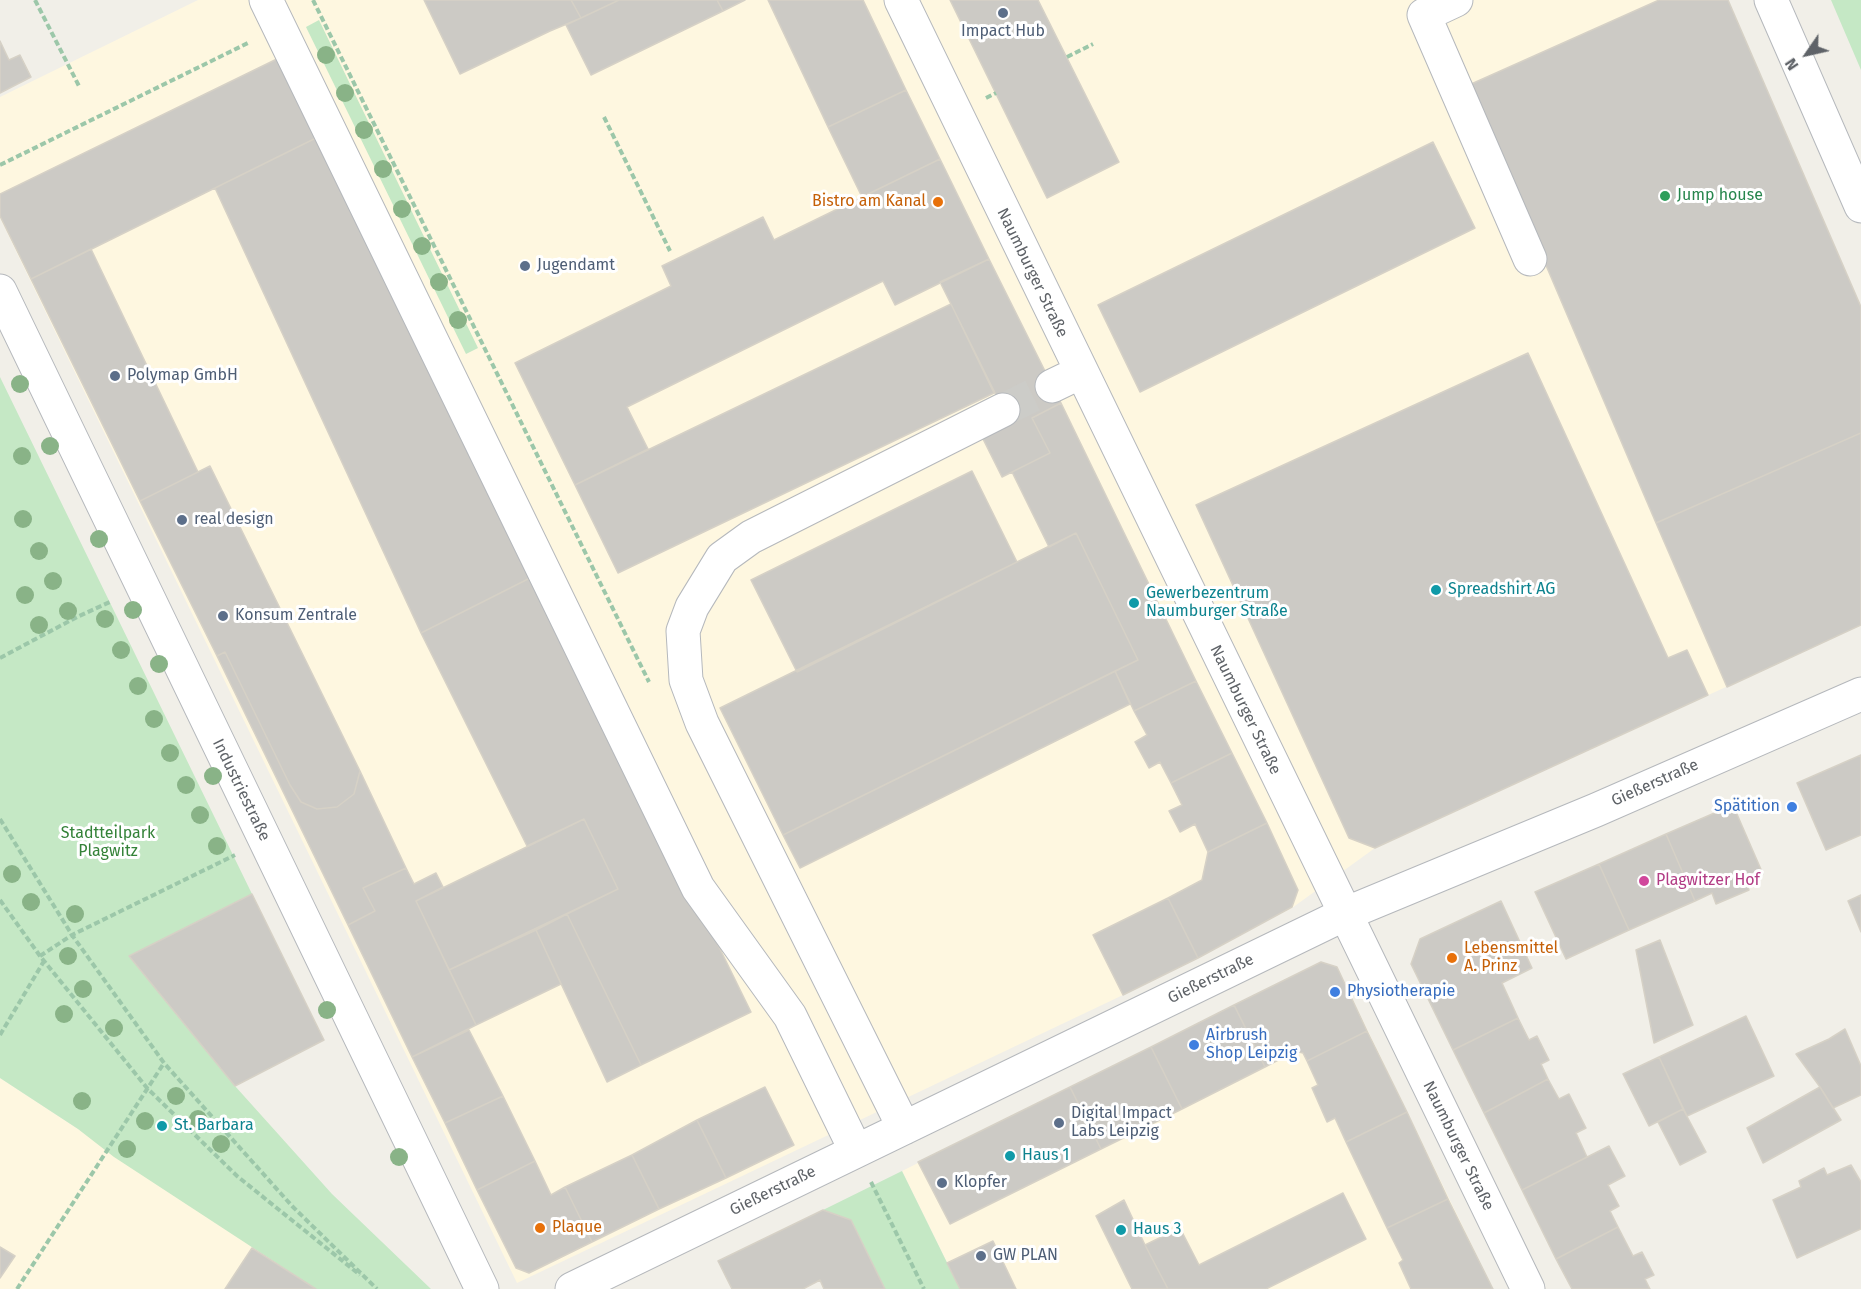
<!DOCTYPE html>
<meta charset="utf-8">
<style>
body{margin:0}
#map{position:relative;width:1861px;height:1289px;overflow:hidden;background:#f1efe8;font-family:"Fira Sans",sans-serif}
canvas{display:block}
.north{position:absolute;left:1777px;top:24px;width:60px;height:60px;-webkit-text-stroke:4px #fff;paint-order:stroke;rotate:236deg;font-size:16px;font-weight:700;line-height:24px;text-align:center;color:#5f6368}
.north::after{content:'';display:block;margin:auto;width:21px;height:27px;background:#5f6368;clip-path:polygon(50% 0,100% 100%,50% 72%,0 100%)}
</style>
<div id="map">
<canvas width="1861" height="1289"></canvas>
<div class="north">N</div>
</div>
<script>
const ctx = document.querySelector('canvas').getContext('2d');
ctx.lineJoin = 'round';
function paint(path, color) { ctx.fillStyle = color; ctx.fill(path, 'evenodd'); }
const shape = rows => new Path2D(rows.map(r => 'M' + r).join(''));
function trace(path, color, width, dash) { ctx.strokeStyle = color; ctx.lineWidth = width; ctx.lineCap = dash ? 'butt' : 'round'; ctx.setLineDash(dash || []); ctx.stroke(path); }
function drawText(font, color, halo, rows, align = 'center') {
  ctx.font = font + ' "Fira Sans",sans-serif'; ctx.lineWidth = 6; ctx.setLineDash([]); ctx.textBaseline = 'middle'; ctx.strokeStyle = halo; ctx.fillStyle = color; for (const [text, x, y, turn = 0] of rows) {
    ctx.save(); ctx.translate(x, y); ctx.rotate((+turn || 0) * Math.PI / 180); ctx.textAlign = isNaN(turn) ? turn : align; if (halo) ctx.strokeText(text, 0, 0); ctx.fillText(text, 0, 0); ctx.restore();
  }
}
paint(shape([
 [198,0,1728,0,1861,307,1861,625,1375,848,1292,908,1123,995,517,1283,0,218,0,97],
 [1321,962,1337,967,1493,1289,960,1289,902,1171],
 [0,1078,78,1129,316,1289,0,1289]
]), '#fef7e0');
paint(shape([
 [1831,0,1861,0,1861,70],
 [319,20,478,348,466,354,306,27],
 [0,377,252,894,129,956,235,1086,332,1194,431,1289,316,1289,114,1157,78,1129,0,1078],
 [902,1171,960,1289,885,1289,851,1220,823,1210]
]), '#c5e8c5');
const building = shape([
 [424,0,571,0,581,18,550,31,460,74,424,0],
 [571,0,619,0,581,18,571,0],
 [619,0,717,0,723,11,591,75,566,25,619,0],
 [717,0,745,0,723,11,717,0],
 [768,0,863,0,906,90,828,127,768,0],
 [950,0,1038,0,1119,162,1047,198,950,0],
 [1659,0,1728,0,1861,307,1861,433,1656,523,1469,85,1659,0],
 [0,41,9,60,20,55,31,77,0,93,0,41],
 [281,57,320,136,31,279,0,216,0,194,281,57],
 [906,90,940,159,862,197,828,127,906,90],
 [320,136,536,575,421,633,215,188,320,136],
 [1433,142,1475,228,1140,392,1098,305,1433,142],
 [940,159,989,259,895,305,883,281,627,407,648,449,575,485,515,363,671,286,662,266,763,217,774,240,940,159],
 [91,249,198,472,140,501,31,279,91,249],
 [989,259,1061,403,1032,418,1050,453,1002,477,981,435,1009,421,940,282,989,259],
 [951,304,994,393,618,573,575,485,951,304],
 [1528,353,1668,658,1687,650,1708,695,1375,848,1349,838,1196,505,1528,353],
 [1061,403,1196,681,1134,711,1115,671,1138,660,1076,533,1049,547,1012,472,1050,453,1032,418,1061,403],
 [1861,433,1861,625,1727,687,1656,523,1861,433],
 [210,466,360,771,354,794,337,807,317,809,301,802,290,785,225,652,217,656,140,501,210,466],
 [972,471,1017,562,797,672,751,580,972,471],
 [1076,533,1138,660,783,835,720,708,1076,533],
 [536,575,751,1012,641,1065,567,914,618,889,584,819,527,846,421,633,536,575],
 [225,652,290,785,301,802,317,809,337,807,354,794,360,771,406,868,363,888,375,911,348,925,217,656,225,652],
 [1115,671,1130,704,800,868,783,835,1115,671],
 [1196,681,1232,753,1171,783,1160,762,1149,768,1135,742,1147,735,1134,711,1196,681],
 [1232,753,1267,823,1208,852,1195,824,1180,832,1169,811,1182,805,1171,783,1232,753],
 [1861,755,1861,835,1826,850,1797,783,1861,755],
 [1733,805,1763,874,1746,882,1749,890,1716,904,1712,893,1695,901,1666,834,1733,805],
 [584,819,618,889,449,970,416,901,584,819],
 [1267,823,1298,890,1292,907,1198,958,1168,898,1202,880,1208,852,1267,823],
 [1666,834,1695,901,1629,930,1599,864,1666,834],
 [1599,864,1629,930,1566,959,1535,892,1599,864],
 [406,868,414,884,436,873,443,887,416,901,476,1025,412,1057,348,925,375,911,363,888,406,868],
 [252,894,324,1040,235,1086,129,956,252,894],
 [1861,895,1861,932,1848,901,1861,895],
 [1168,898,1198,958,1123,995,1093,935,1168,898],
 [1501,901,1532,968,1502,983,1518,1018,1453,1050,1411,964,1420,939,1501,901],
 [567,914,641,1065,607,1082,536,930,567,914],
 [536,930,561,984,476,1025,449,970,536,930],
 [1660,940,1693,1025,1654,1043,1636,950,1660,940],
 [1321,962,1337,967,1367,1031,1307,1061,1303,1053,1287,1049,1284,1057,1265,1067,1234,1005,1321,962],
 [1234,1005,1265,1067,1182,1109,1151,1047,1234,1005],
 [1746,1016,1774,1076,1687,1116,1659,1057,1746,1016],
 [1518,1018,1529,1040,1537,1036,1549,1060,1541,1064,1548,1079,1484,1113,1453,1050,1518,1018],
 [1845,1029,1861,1066,1861,1095,1833,1108,1820,1087,1796,1054,1829,1039,1845,1029],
 [469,1030,503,1096,445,1123,412,1057,469,1030],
 [1367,1031,1407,1112,1346,1142,1335,1118,1327,1122,1312,1088,1318,1085,1307,1061,1367,1031],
 [1151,1047,1182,1109,1101,1149,1070,1087,1151,1047],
 [1659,1057,1683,1109,1649,1126,1623,1074,1659,1057],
 [1548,1079,1559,1099,1569,1094,1586,1128,1576,1133,1587,1157,1522,1190,1484,1113,1548,1079],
 [765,1087,794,1145,726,1178,697,1120,765,1087],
 [1070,1087,1101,1149,950,1224,918,1162,1070,1087],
 [1820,1087,1841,1120,1763,1163,1747,1128,1820,1087],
 [503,1096,535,1161,477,1190,445,1123,503,1096],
 [1683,1109,1706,1152,1680,1165,1658,1122,1683,1109],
 [1407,1112,1448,1199,1387,1228,1346,1142,1407,1112],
 [697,1120,726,1178,659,1209,632,1155,697,1120],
 [1609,1146,1625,1176,1608,1185,1619,1206,1610,1211,1618,1227,1556,1259,1522,1190,1609,1146],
 [632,1155,659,1209,592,1242,565,1187,632,1155],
 [535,1161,551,1195,565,1187,592,1242,529,1273,516,1268,477,1190,535,1161],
 [1851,1165,1861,1182,1861,1229,1797,1258,1773,1200,1801,1187,1799,1181,1824,1168,1827,1175,1851,1165],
 [1343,1193,1366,1239,1266,1289,1168,1289,1145,1245,1180,1228,1199,1265,1343,1193],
 [1448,1199,1493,1289,1411,1289,1399,1263,1403,1260,1387,1228,1448,1199],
 [1124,1200,1145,1245,1168,1289,1132,1289,1096,1216,1124,1200],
 [823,1210,851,1220,885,1289,824,1289,820,1280,803,1289,732,1289,718,1261,823,1210],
 [1618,1227,1633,1256,1642,1252,1654,1275,1645,1279,1650,1289,1572,1289,1556,1259,1618,1227],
 [993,1241,1016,1289,960,1289,947,1263,993,1241],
 [0,1247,15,1256,0,1278,0,1247],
 [252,1248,316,1289,225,1289,252,1248]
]);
paint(building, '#cccac5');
trace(building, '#d6d1c6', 1.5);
trace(shape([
 [1003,410,1052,386]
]), '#ccccc8', 33, [33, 16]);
const minor = shape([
 [266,0,698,888,790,1016,856,1151],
 [901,0,1528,1289],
 [1456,0,1424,15,1530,259],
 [1771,0,1861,206],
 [0,291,482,1289],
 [1052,386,1081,372],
 [904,1128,702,723,686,680,683,631,692,607,722,558,751,537,1003,410],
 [572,1289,1345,914,1596,810,1861,694]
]);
trace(minor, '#b5b8bc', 35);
trace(shape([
 [35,0,80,88],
 [313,0,649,682],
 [1067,57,1093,44],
 [986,98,996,93],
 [604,117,670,251],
 [0,165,250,42],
 [0,658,77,617,112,601],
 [0,819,72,935,164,1063,292,1206,377,1289],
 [0,900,40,956,147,1088,237,1176,360,1275],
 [40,956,72,935,235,855],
 [0,1035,44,961],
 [871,1182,924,1289],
 [17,1289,164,1063]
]), '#9cc7a9', 4, [6, 3]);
trace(minor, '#fff', 33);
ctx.fillStyle = '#89b387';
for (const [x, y] of [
 [326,55],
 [345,93],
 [364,130],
 [383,169],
 [402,209],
 [422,246],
 [439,282],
 [458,320],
 [20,384],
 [50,446],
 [22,456],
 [23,519],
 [99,539],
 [39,551],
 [53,581],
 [25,595],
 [133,610],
 [68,611],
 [105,619],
 [39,625],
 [121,650],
 [159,664],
 [138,686],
 [154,719],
 [170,753],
 [213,776],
 [186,785],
 [200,815],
 [217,846],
 [12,874],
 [31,902],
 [75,914],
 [68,956],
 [83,989],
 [327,1010],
 [64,1014],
 [114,1028],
 [176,1096],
 [82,1101],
 [198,1119],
 [145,1121],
 [221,1144],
 [127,1149],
 [399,1157]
]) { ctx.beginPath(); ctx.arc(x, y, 9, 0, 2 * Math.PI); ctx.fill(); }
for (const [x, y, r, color] of [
 [1003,13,6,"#5c6f8a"],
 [1665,196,6,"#2e9e5b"],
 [938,202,6,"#e8710a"],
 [525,266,6,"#5c6f8a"],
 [115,376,6,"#5c6f8a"],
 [182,520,6,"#5c6f8a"],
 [1436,590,6,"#0f9aa8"],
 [1134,603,6,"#0f9aa8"],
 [223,616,6,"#5c6f8a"],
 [1792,807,6,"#3f7fe0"],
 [1644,881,6,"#d1479c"],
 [1452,958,6,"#e8710a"],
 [1335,992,6,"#3f7fe0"],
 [1194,1045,6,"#3f7fe0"],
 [1059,1123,6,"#5c6f8a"],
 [162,1126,6,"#0f9aa8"],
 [1010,1156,6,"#0f9aa8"],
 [942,1183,6,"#5c6f8a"],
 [540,1228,6,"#e8710a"],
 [1121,1230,6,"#0f9aa8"],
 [981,1256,6,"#5c6f8a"]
]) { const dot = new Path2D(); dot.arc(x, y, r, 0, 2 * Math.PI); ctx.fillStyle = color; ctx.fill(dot); trace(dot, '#fff', 2); }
drawText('16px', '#4e5e75', '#fff', [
 ["Impact Hub",1003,32,"center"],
 ["Jugendamt",537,266],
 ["Polymap GmbH",127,376],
 ["real design",194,520],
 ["Konsum Zentrale",235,616],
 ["Digital Impact",1071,1114],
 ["Labs Leipzig",1071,1132],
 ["Klopfer",954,1183],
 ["GW PLAN",993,1256]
], 'left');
drawText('16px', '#27864d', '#fff', [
 ["Jump house",1677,196]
], 'left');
drawText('16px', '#c56008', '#fff', [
 ["Bistro am Kanal",926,202,"right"],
 ["Lebensmittel",1464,949],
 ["A. Prinz",1464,967],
 ["Plaque",552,1228]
], 'left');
drawText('16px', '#5f6368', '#fff', [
 ["Naumburger Straße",1032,273,64],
 ["Naumburger Straße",1245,710,64],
 ["Gießerstraße",1655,783,-24],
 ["Industriestraße",241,790,64],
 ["Gießerstraße",1211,979,-26],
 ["Naumburger Straße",1458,1146,64],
 ["Gießerstraße",773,1191,-26]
]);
drawText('16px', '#0d838f', '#fff', [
 ["Spreadshirt AG",1448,590],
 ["Gewerbezentrum",1146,594],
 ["Naumburger Straße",1146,612],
 ["St. Barbara",174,1126],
 ["Haus 1",1022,1156],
 ["Haus 3",1133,1230]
], 'left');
drawText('16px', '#366cbe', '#fff', [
 ["Spätition",1780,807,"right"],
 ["Physiotherapie",1347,992],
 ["Airbrush",1206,1036],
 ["Shop Leipzig",1206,1054]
], 'left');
drawText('16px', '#348238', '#fff', [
 ["Stadtteilpark",108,834],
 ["Plagwitz",108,852]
]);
drawText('16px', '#b23c85', '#fff', [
 ["Plagwitzer Hof",1656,881]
], 'left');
</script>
